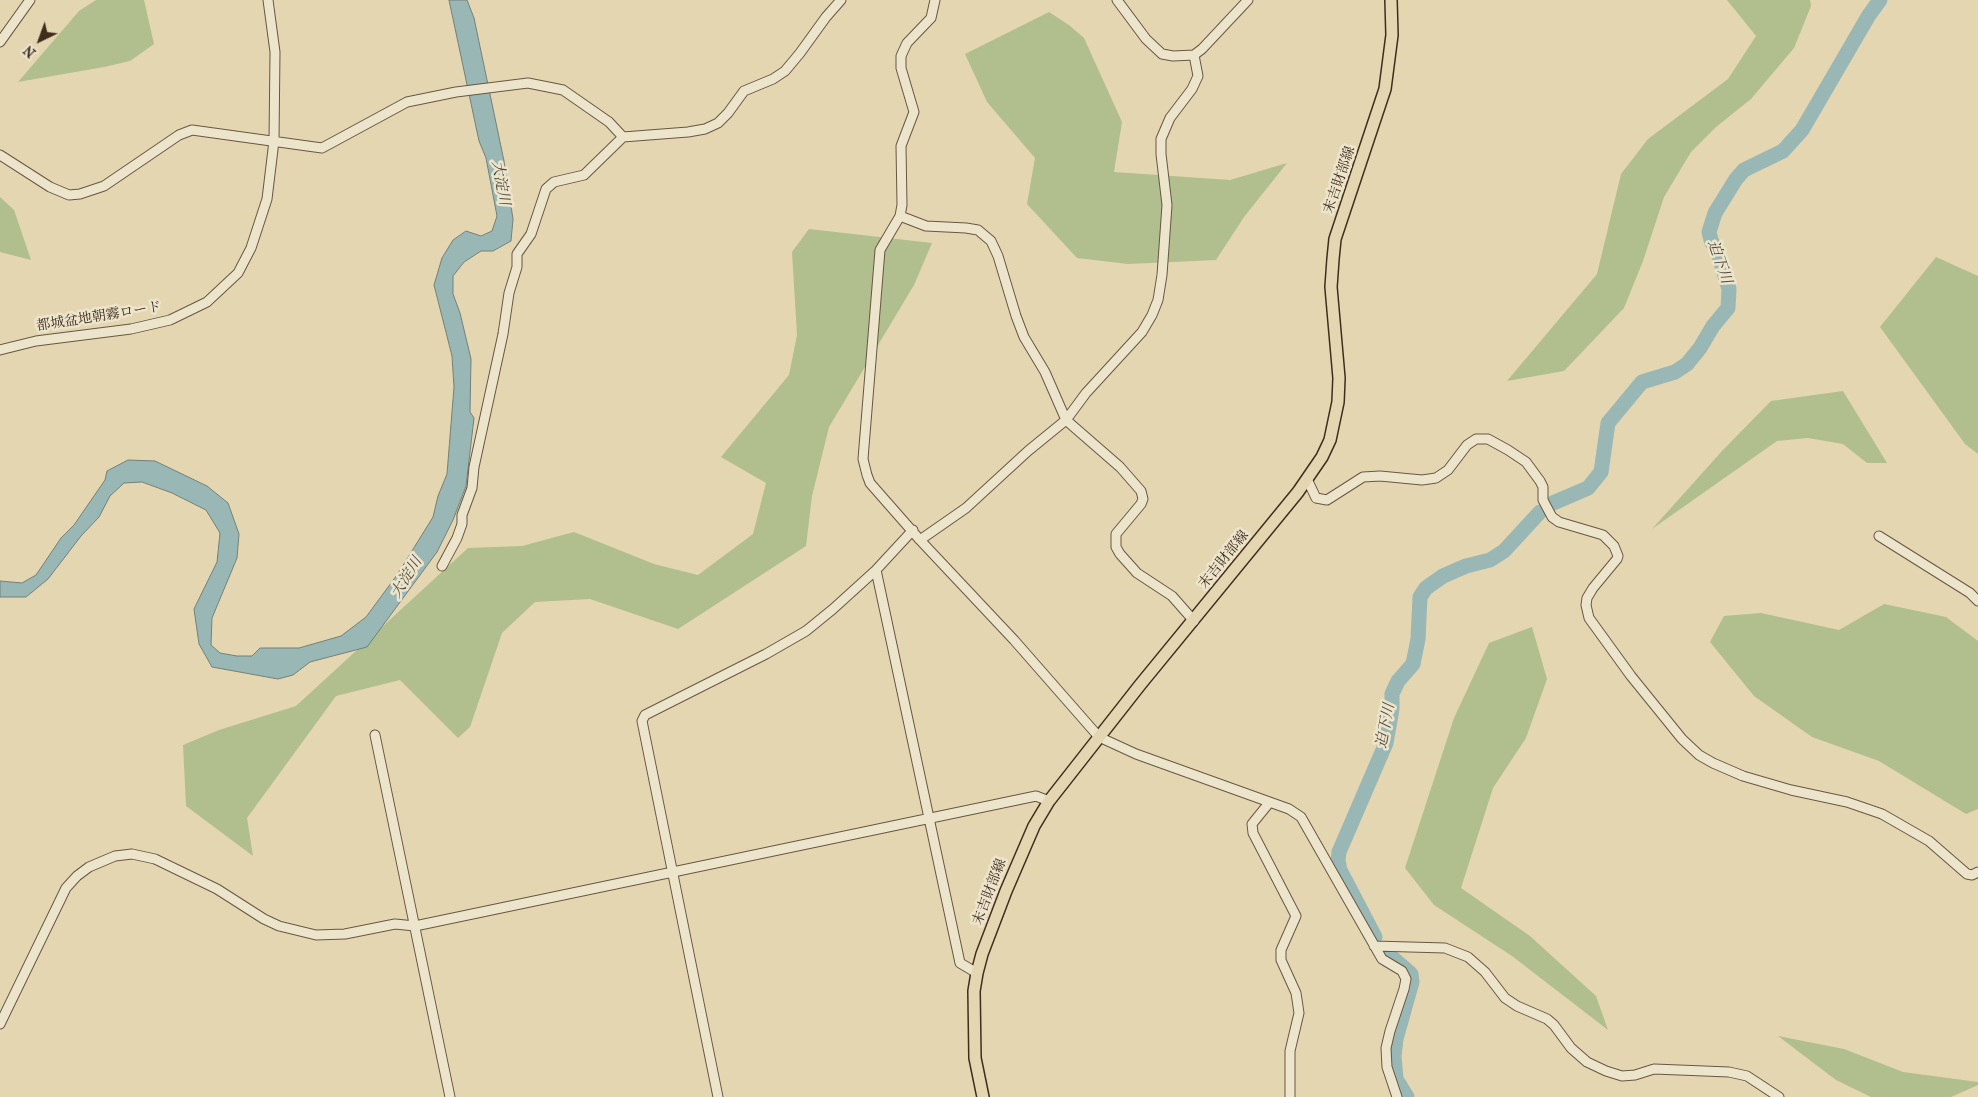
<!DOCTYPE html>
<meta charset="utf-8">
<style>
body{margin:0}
#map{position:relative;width:1978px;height:1097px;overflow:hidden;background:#e4d6b1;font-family:"IM FELL French Canon",serif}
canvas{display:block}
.north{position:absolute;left:15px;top:15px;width:50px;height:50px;-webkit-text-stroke:4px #ede4cc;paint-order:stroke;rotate:222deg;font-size:14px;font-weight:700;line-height:20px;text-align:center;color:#3f2d1e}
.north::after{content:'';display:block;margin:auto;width:18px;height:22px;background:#3f2d1e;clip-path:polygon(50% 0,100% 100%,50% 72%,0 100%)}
</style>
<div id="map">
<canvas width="1978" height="1097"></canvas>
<div class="north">N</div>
</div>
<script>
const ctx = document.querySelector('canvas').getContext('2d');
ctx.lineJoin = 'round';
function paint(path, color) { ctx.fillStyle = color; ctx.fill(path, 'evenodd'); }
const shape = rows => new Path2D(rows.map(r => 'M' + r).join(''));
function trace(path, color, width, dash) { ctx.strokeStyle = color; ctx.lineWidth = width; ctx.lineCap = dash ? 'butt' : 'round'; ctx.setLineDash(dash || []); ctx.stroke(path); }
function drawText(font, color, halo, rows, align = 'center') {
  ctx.font = font + ' "IM FELL French Canon","Noto Serif JP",serif'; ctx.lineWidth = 5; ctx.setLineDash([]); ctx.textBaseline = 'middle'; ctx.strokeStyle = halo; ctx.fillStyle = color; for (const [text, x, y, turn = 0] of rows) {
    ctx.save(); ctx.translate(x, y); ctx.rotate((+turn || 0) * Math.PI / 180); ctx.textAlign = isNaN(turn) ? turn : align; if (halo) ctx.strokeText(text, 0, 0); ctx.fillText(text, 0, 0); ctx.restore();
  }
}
paint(shape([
 [96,0,144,0,154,44,130,61,104,67,18,82,79,11],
 [1727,0,1810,0,1811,6,1794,48,1751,99,1716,127,1691,152,1664,197,1643,261,1624,308,1564,371,1507,381,1597,274,1621,174,1648,139,1728,79,1756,36],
 [1049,12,1069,25,1084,38,1122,122,1114,172,1230,180,1287,163,1244,217,1216,260,1128,264,1077,258,1027,204,1035,158,987,102,965,54],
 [0,197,14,210,31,260,0,252],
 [809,229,932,243,914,285,829,427,812,496,806,546,678,629,590,599,535,602,502,633,470,727,458,738,400,680,336,696,247,818,253,856,186,806,183,745,219,730,296,706,468,548,522,546,574,532,654,564,698,575,753,534,766,483,721,457,789,375,797,335,792,252],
 [1936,257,1978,276,1978,454,1965,444,1880,327],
 [1843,391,1887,463,1867,463,1843,444,1808,438,1777,441,1652,529,1722,451,1771,401],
 [1884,604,1946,617,1978,641,1978,809,1966,814,1879,761,1812,737,1754,696,1710,642,1724,616,1761,613,1839,630],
 [1532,627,1547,679,1526,738,1493,788,1461,888,1530,936,1596,996,1608,1030,1512,956,1434,905,1405,868,1454,718,1489,643],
 [1778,1036,1844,1049,1903,1072,1978,1082,1978,1085,1951,1097,1871,1097,1836,1080]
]), '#b1be8e');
const water = shape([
 [449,0,467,0,474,18,504,161,513,219,511,241,493,251,481,251,464,262,453,276,453,294,460,313,471,359,470,412,474,418,466,486,453,520,437,552,367,647,310,662,293,675,278,679,212,667,199,644,194,609,217,562,220,533,206,510,172,493,142,482,124,483,110,496,99,517,81,536,48,579,26,597,0,597,0,581,22,583,36,575,61,538,74,525,105,480,107,471,128,460,155,461,207,486,228,503,239,534,237,558,212,618,211,645,220,653,237,656,252,656,260,648,299,648,341,636,366,617,397,575,433,517,438,496,447,474,454,387,452,356,434,285,442,258,453,240,466,231,481,236,492,231,497,216,486,158,479,141,449,0]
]);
paint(water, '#98b7b5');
trace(water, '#748079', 1);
trace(shape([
 [1553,503,1588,488,1601,472,1608,423,1642,382,1675,372,1687,364,1700,348,1713,326,1728,308,1729,289,1719,256,1711,240,1709,232,1715,213,1736,179,1744,170,1783,151,1802,130,1869,15,1880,0],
 [1375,937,1340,870,1338,861,1339,852,1386,743,1392,709,1392,694,1398,681,1413,664,1418,639,1420,597,1426,588,1443,576,1466,566,1490,560,1504,551,1540,512],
 [1387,953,1411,974,1412,982,1396,1039,1394,1056,1396,1079,1407,1097]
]), '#98b7b5', 15);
const minor = shape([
 [935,0,931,18,907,43,901,56,901,68,914,112,901,146,902,205,900,216,880,250,863,459,867,475,870,483,920,540,1014,640,1099,737,1136,754,1289,809,1301,817,1382,959,1402,971,1406,979,1404,989,1390,1031,1386,1048,1387,1067,1397,1097],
 [1117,0,1146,39,1162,54,1173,56,1194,55,1202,49,1248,0],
 [0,42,30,0],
 [0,155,50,187,69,195,80,194,104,186,179,135,192,130,322,148,407,102,456,92,528,83,563,90,609,122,623,137],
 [900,216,926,226,966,228,978,230,991,241,998,256,1016,316,1024,337,1045,372,1066,420,1120,467,1141,491,1143,499,1141,504,1116,534,1116,547,1120,554,1137,573,1172,596,1194,621],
 [0,350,36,341,131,329,170,320,207,302,238,273,251,248,267,199,274,141,275,52,268,0],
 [1307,479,1316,498,1327,500,1363,477,1380,476,1422,480,1436,478,1448,470,1467,445,1476,439,1488,439,1508,450,1526,462,1540,481,1543,487,1543,500,1552,517,1559,522,1603,535,1614,546,1618,556,1617,559,1593,588,1587,598,1586,605,1589,618,1631,676,1682,739,1699,755,1713,763,1743,776,1791,790,1847,802,1882,814,1929,841,1967,874,1972,875,1978,872],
 [1879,536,1970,593,1978,601],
 [920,540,966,508,1028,451,1066,420,1086,393,1142,332,1152,315,1158,300,1162,275,1167,205,1161,154,1161,139,1170,118,1192,89,1198,76,1194,55],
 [442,566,457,538,462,524,462,515,472,488,474,467,503,334,509,293,517,267,517,254,531,234,546,189,554,182,584,175,623,137,688,132,705,129,718,123,728,113,744,91,773,79,785,71,800,53,826,17,841,0],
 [876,570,960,963,977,973],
 [375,735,450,1097],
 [1269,803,1252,824,1253,833,1296,916,1281,950,1281,960,1296,993,1299,1013,1290,1051,1290,1097],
 [1374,946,1445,948,1468,957,1485,972,1505,998,1517,1006,1547,1019,1554,1025,1571,1048,1587,1062,1606,1071,1622,1076,1635,1075,1654,1069,1729,1072,1747,1076,1779,1097],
 [0,1024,66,888,77,876,89,867,115,856,132,854,155,859,217,889,264,919,279,926,316,935,345,934,395,924,415,926,1036,796,1049,801],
 [718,1097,642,721,645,715,766,654,806,631,833,609,876,570,913,530]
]);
const major = shape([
 [983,1097,975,1058,974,991,977,973,982,954,1006,891,1034,826,1049,801,1140,685,1298,492,1322,457,1330,440,1338,402,1339,378,1331,287,1333,259,1335,239,1385,89,1392,35,1391,0]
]);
trace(minor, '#685743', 11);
trace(major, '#3f2d1e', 14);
trace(minor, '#ede4cc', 9);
trace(major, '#e4d6b1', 11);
drawText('14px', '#3f2d1e', '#ede4cc', [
 ["末吉財部線",1340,180,-71],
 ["都城盆地朝霧ロード",99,317,-9],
 ["末吉財部線",1224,560,-51],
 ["末吉財部線",990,892,-69]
]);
drawText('italic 15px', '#51493c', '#ede4cc', [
 ["大淀川",500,183,80],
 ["迫下川",1719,262,71],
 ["大淀川",407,578,-58],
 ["迫下川",1386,726,-79]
]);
</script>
